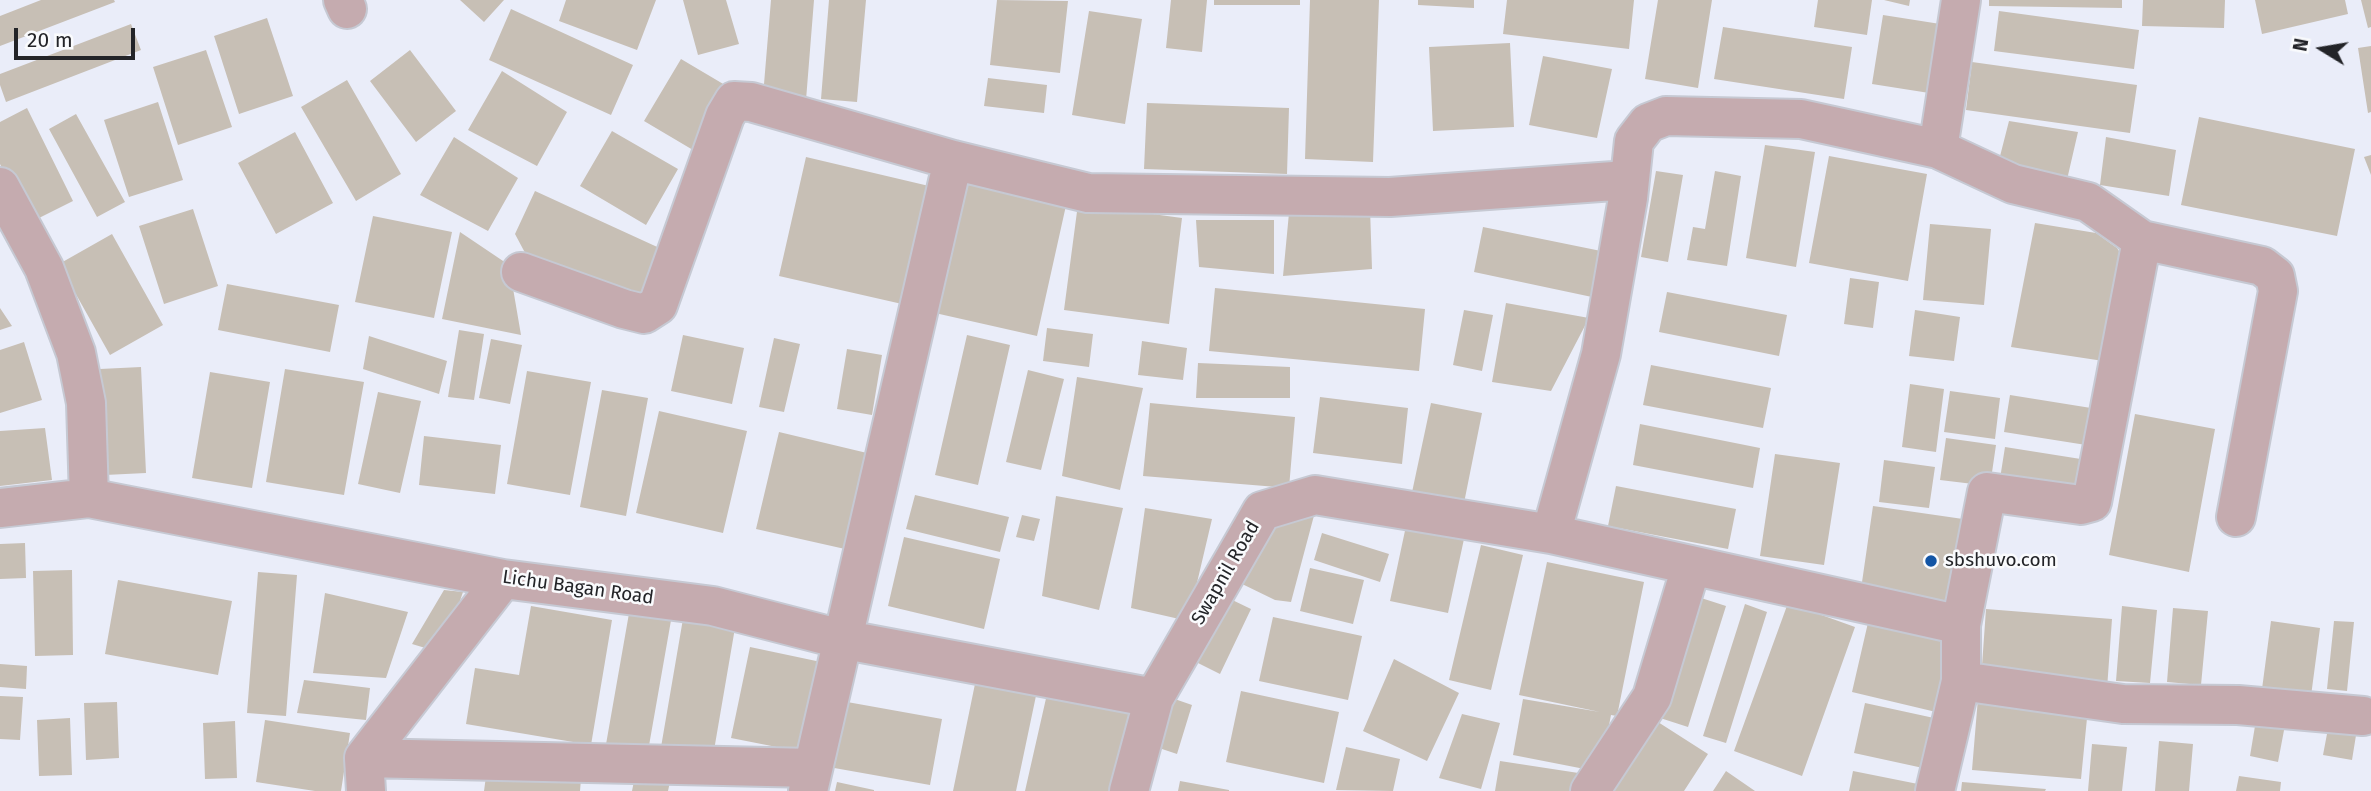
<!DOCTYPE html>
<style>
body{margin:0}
#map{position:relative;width:2371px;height:791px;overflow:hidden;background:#eaedf9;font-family:"Fira Sans",sans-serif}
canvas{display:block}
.north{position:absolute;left:2287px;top:14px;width:70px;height:70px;-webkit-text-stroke:5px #fafbfd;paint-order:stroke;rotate:281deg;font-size:19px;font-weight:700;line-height:28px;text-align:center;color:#232428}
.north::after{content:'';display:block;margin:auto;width:24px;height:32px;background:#232428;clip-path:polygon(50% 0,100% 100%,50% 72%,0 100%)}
.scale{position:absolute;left:14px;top:28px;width:121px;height:32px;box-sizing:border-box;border:4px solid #232428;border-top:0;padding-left:9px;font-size:21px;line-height:24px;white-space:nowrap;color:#232428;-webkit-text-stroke:5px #fafbfd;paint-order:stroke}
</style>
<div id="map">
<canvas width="2371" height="791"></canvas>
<div class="north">N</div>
<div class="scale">20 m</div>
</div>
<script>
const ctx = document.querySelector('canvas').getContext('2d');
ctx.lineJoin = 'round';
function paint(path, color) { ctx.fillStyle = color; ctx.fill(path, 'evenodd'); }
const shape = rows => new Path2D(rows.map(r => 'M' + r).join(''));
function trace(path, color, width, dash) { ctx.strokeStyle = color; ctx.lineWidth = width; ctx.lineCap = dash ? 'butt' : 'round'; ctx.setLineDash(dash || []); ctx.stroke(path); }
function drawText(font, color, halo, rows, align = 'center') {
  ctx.font = font + ' "Fira Sans",sans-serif'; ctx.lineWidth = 5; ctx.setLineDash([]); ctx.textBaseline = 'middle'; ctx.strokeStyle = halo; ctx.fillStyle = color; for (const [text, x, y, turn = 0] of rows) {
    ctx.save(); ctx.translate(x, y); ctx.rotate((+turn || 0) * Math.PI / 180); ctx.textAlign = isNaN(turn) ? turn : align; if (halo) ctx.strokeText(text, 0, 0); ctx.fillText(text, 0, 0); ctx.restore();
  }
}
paint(shape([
 [41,0,114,0,115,2,0,46,0,16],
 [460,0,504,0,484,22],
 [566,0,656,0,637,50,559,21],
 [683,0,726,0,739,44,698,55],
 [771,0,814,0,806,100,763,96],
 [829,0,866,0,857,102,821,99],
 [997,0,1068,1,1060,73,990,65],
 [1171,0,1207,0,1202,52,1166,48],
 [1214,0,1300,0,1300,5,1214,5],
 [1310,0,1379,0,1373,162,1305,159],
 [1418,0,1474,0,1474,8,1418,5],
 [1507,0,1634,0,1629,49,1503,34],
 [1658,0,1712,0,1698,88,1645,79],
 [1818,0,1872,0,1867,35,1814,27],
 [1884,0,1910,0,1909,6],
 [1989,0,2122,0,2122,8,1989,6],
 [2143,0,2225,0,2224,28,2142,26],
 [2255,0,2345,0,2348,14,2262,34],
 [2361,0,2371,0,2371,27,2368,28],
 [511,9,633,65,611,115,489,60],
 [1089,11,1142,19,1125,124,1072,115],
 [1999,11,2139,30,2134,69,1994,51],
 [1883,15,1953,26,1942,95,1872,84],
 [267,18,293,96,239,114,214,36],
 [131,24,141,50,6,102,0,85,0,74],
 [1723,27,1852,47,1844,99,1714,79],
 [1510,43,1514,127,1433,131,1429,47],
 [2371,46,2371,112,2368,113,2358,48],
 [206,50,232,127,178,145,153,67],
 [410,50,456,111,416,142,370,81],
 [1543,56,1612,69,1597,138,1529,125],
 [681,59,730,88,693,150,644,121],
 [1972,62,2137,85,2130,133,1966,110],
 [502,71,567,112,537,166,468,130],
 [988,78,1047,85,1044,113,984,106],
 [347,80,401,174,356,201,301,107],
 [158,102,183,180,129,197,104,120],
 [1147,103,1289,108,1287,174,1144,169],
 [27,108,73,201,29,223,0,164,0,122],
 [76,114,125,202,97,217,49,129],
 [2199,117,2355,149,2337,236,2181,205],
 [2009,121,2078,132,2066,184,1997,168],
 [612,131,678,169,646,225,580,186],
 [295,132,333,203,276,234,238,163],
 [454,137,518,178,488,231,420,195],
 [2106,137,2176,150,2169,196,2100,185],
 [1765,145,1815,152,1796,267,1746,258],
 [2371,155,2371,175,2364,157],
 [1829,156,1927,174,1908,281,1809,263],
 [806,157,929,186,902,304,779,276],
 [1656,171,1683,175,1668,262,1641,257],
 [1715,171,1741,176,1727,266,1687,260,1693,227,1705,229],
 [965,179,1067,201,1037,336,935,313],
 [535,191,666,251,644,313,531,264,515,234],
 [1078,204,1182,218,1169,324,1064,310],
 [1370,208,1372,269,1283,276,1289,213],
 [193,209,218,286,164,304,139,226],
 [373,216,452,232,434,318,355,302],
 [1196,220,1274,220,1274,274,1199,267],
 [2035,223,2096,233,2117,248,2127,263,2110,362,2011,347],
 [1930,224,1991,229,1984,305,1923,300],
 [1483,227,1601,251,1592,297,1474,272],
 [460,232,509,265,521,335,442,319],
 [112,234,163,325,110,355,59,264],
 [1850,278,1879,282,1873,328,1844,324],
 [227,284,339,305,330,352,218,330],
 [1215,288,1425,309,1419,371,1209,351],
 [1667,292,1787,315,1779,356,1659,332],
 [1506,303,1589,318,1551,391,1492,382],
 [0,308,12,326,0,330],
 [1464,310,1493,315,1482,371,1453,365],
 [1915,310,1960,317,1954,361,1909,356],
 [1047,328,1093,334,1089,367,1043,361],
 [459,330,484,334,474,400,448,397],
 [683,335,744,348,732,404,671,391],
 [967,335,1010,345,978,485,935,475],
 [369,336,447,361,439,394,363,369],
 [774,338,800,344,784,412,759,407],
 [491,339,522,345,510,404,479,398],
 [1142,341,1187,348,1183,380,1138,375],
 [24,342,42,400,0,413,0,350],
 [847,349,882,355,872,415,837,409],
 [1198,363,1290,367,1290,398,1196,398],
 [1651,365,1771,388,1763,428,1643,405],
 [141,367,146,473,105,475,100,369],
 [285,369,364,382,344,495,266,482],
 [1028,370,1064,379,1041,470,1006,462],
 [527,371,591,382,570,495,507,484],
 [210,372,270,382,252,488,192,478],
 [1077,377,1143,388,1120,490,1062,476],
 [1910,384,1944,389,1936,452,1902,447],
 [602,390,648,398,626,516,580,507],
 [1950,391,2000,398,1995,439,1944,432],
 [378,392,421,401,400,493,358,484],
 [2010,395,2091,408,2086,445,2004,432],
 [1320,397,1408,408,1402,464,1313,453],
 [1150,403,1295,417,1289,488,1143,476],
 [1431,403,1482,413,1463,508,1411,497],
 [659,411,747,431,723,533,636,513],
 [2135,414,2215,429,2189,572,2109,555],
 [1640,424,1760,448,1753,488,1633,465],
 [45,428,52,480,0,486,0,431],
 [779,432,867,453,845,549,756,529],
 [424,436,501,445,495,494,419,485],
 [1946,438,1996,445,1990,486,1940,480],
 [2005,447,2087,460,2081,498,1999,485],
 [1775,454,1840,463,1824,565,1760,556],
 [1884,460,1935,467,1929,508,1879,502],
 [1616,486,1736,509,1728,549,1608,526],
 [915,495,1009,517,1000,552,906,529],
 [1056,496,1123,508,1099,610,1042,596],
 [1873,506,1963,519,1949,609,1860,596],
 [1145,508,1212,519,1188,621,1131,608],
 [1316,508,1291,602,1275,600,1238,582,1274,515],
 [1022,515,1040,519,1034,541,1016,537],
 [1406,526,1464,539,1448,613,1390,601],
 [1322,533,1389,554,1380,582,1314,560],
 [904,537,1000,559,984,629,888,606],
 [25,543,26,578,0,579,0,544],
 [1481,545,1523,555,1491,690,1449,680],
 [1547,562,1644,582,1617,716,1611,715,1600,772,1513,755,1523,699,1600,712,1519,695],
 [1310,568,1364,580,1353,624,1300,611],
 [72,570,73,655,35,656,33,571],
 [258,572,297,575,286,716,247,713],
 [118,580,232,601,218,675,105,654],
 [444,590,463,592,442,653,412,644],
 [325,593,408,612,386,678,313,673],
 [1224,596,1251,609,1220,674,1192,660],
 [1695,596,1726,606,1688,727,1657,717],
 [631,602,673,609,647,757,605,750],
 [1788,603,1855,627,1802,776,1734,751],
 [1745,604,1767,612,1726,743,1703,736],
 [531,606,612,620,591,745,466,724,475,668,519,675],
 [2122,606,2157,610,2150,683,2116,681],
 [2173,608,2208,611,2201,685,2167,682],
 [1986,609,2112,619,2107,689,1981,680],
 [684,613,736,622,712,762,660,753],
 [1870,614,1954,634,1936,712,1852,692],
 [1273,617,1362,636,1348,700,1259,681],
 [2271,621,2320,628,2311,696,2262,689],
 [2334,621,2354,622,2347,691,2327,689],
 [750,647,821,662,802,752,731,738],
 [1394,659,1459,693,1427,761,1363,731],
 [0,664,27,666,26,689,0,687],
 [976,679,1037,691,1016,791,953,791],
 [304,680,370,688,366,720,297,713],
 [1241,691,1339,712,1324,783,1226,762],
 [1047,694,1131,713,1113,791,1025,791],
 [0,696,23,697,20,740,0,739],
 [1166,696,1192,705,1177,754,1150,745],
 [1978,698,2088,708,2081,779,1972,770],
 [836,700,942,719,930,785,823,766],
 [117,702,119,758,86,760,84,703],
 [1865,703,1934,718,1923,768,1854,753],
 [1462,714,1500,723,1481,789,1439,778],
 [1647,715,1708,754,1684,791,1609,791],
 [70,718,72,775,39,776,37,720],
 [2330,718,2358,723,2352,760,2323,755],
 [265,720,350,733,341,791,315,791,256,782],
 [2256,720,2285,725,2278,762,2250,756],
 [235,721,237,778,205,779,203,723],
 [2159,741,2193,744,2189,791,2155,791],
 [2092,744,2127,747,2122,791,2088,791],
 [1346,747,1400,759,1393,791,1336,790],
 [1500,761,1585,774,1582,791,1495,791],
 [487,769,581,779,580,791,484,791],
 [636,771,671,777,668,791,632,791],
 [1726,771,1755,791,1713,791],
 [1853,771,1923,785,1921,791,1849,791],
 [2239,776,2281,782,2280,791,2236,791],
 [1180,781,1229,790,1229,791,1178,791],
 [837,782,874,790,874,791,835,791],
 [1962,782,2046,789,2045,791,1961,791]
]), '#c7bfb5');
const minor = shape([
 [343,0,347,9],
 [1938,149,1961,0],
 [0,187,44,268,76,353,86,403,89,498],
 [521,272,624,309,644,314,658,305,725,116,734,101,751,102,953,160,1088,193,1390,197,1628,180],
 [0,508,89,498,503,579,713,606,841,639,1154,698],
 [1551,534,1601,354,1628,198,1634,141,1648,123,1666,116,1801,119,1938,149,2013,184,2088,202,2142,240,2262,266,2275,276,2278,291,2236,517],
 [1961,681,2123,704,2238,705,2363,716],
 [364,758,813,768],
 [366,791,364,758,503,579],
 [808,791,953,160],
 [1129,791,1154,698,1262,511,1315,495,1551,534,1961,625],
 [1590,791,1652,697,1691,567],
 [1935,791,1961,681,1961,625,1987,492,2081,505,2092,502,2142,240]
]);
trace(minor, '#c6c9d3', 42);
trace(minor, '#c5abaf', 38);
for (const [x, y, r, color] of [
 [1931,561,7,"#1355a5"]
]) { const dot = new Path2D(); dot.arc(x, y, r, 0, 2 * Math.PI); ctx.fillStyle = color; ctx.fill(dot); trace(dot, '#fafbfd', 2.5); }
drawText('19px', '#232428', '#fafbfd', [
 ["sbshuvo.com",1945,561]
], 'left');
drawText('19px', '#232428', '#fafbfd', [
 ["Swapnil Road",1226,573,-60],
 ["Lichu Bagan Road",578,588,8]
]);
</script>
